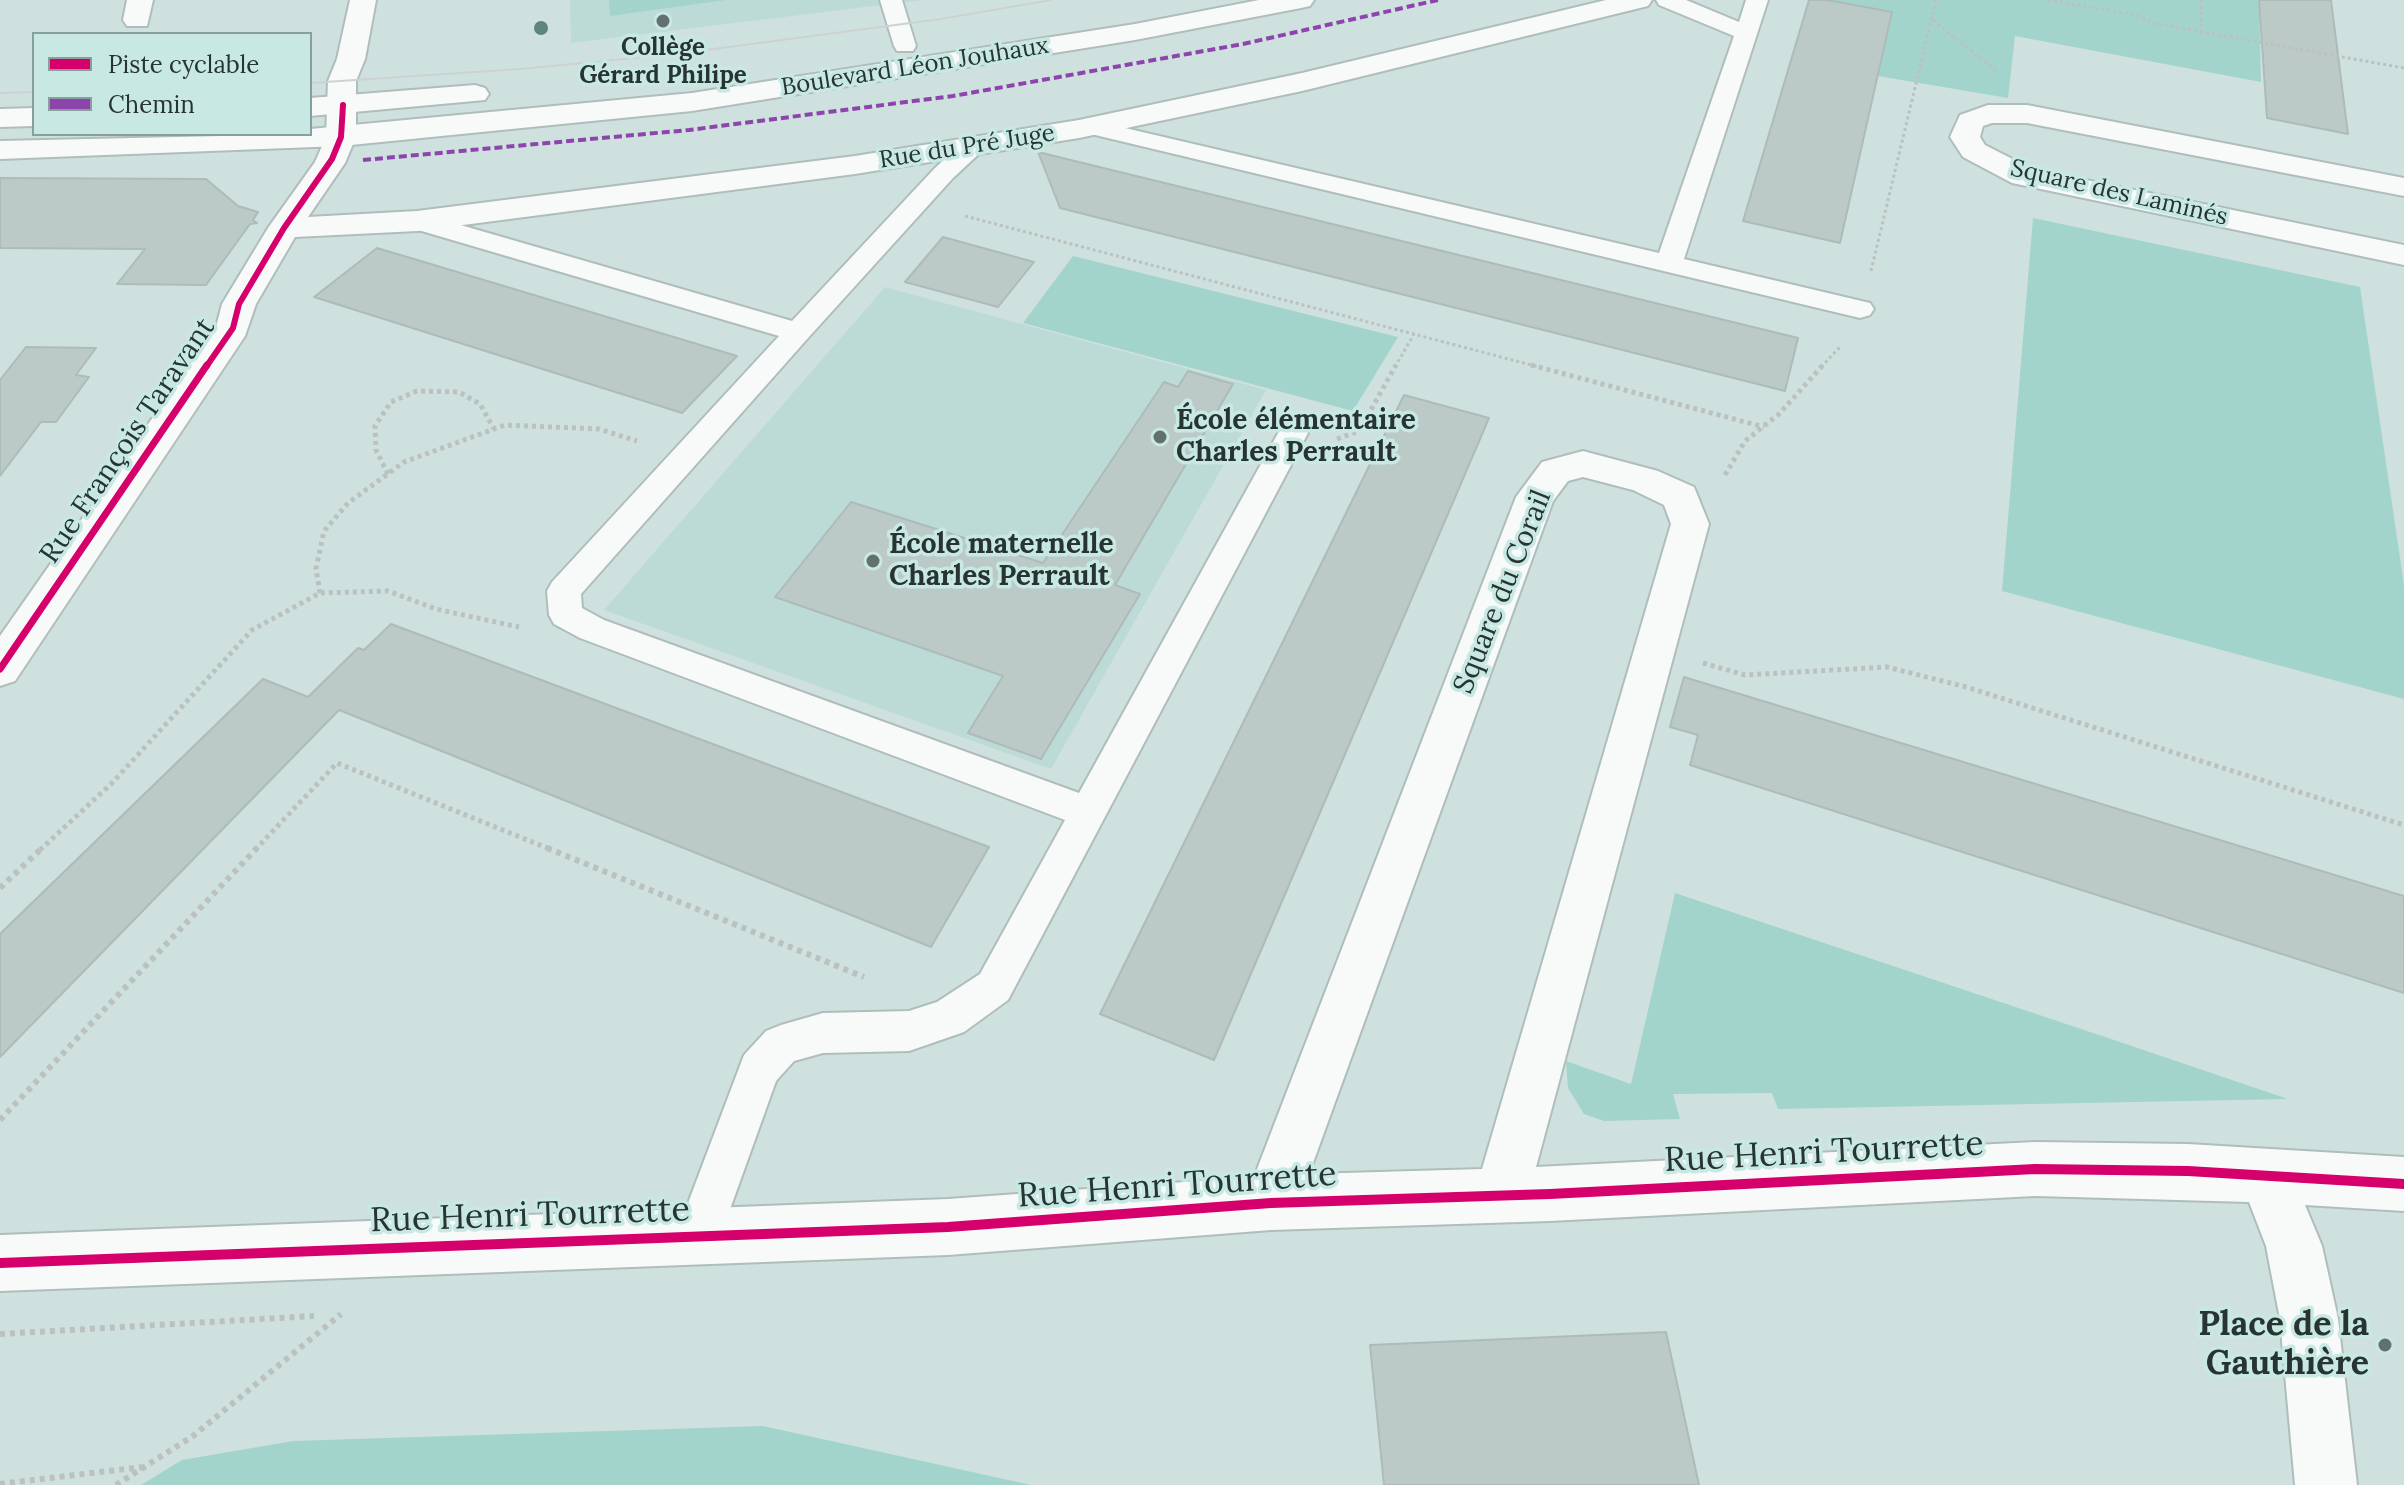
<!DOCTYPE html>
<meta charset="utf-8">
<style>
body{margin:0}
#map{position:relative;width:2404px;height:1485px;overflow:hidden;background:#cfe1de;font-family:Lora,serif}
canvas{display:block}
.legend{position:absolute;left:32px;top:32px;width:280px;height:104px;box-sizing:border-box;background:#c8e8e3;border:2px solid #88a09c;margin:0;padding:10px 14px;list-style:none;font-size:24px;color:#273432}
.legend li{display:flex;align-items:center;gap:16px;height:40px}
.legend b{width:40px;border:2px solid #88a09c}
</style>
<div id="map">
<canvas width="2404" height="1485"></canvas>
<ul class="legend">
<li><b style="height:10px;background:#d6006c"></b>Piste cyclable</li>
<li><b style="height:10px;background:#8e44ad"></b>Chemin</li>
</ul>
</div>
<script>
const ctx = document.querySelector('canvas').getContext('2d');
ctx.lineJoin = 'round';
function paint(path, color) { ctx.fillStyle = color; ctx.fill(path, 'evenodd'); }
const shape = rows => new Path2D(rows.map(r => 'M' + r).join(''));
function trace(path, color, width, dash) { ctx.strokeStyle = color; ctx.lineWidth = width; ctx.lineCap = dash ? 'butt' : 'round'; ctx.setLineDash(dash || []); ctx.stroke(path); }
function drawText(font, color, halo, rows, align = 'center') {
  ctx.font = font + ' Lora,serif'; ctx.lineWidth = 7; ctx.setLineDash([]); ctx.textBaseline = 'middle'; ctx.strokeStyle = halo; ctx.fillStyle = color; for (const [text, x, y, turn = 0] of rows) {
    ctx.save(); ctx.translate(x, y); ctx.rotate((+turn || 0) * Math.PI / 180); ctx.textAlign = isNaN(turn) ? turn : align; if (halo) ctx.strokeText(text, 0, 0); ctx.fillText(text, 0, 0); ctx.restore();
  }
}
paint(shape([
 [570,0,923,0,571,43],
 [885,287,1266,390,1051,769,604,610]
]), '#bddbd6');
paint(shape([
 [609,0,726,0,610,16],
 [1824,0,2259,0,2261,82,2015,36,2008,98,1878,76,1892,13],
 [2033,218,2360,287,2404,585,2404,699,2002,591],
 [1073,256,1398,337,1353,411,1023,323],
 [1675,893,2120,1042,2288,1099,1778,1109,1772,1093,1673,1094,1680,1119,1604,1121,1584,1114,1568,1088,1566,1061,1631,1084],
 [763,1426,1031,1485,141,1485,182,1460,293,1441]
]), '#a2d4cc');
const building = shape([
 [1809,0,1827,0,1892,12,1840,243,1743,221,1809,0],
 [2259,0,2331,0,2348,134,2267,118,2259,0],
 [1038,152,1798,338,1785,391,1060,208,1038,152],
 [0,178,206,179,238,206,258,212,253,220,257,223,250,224,206,285,117,284,145,249,0,248,0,178],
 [943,237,1034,262,998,307,905,282,943,237],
 [377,248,434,265,737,356,682,413,314,297,377,248],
 [26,347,96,348,76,375,89,377,56,422,41,422,0,476,0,380,26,347],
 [1188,371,1233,384,1115,585,1140,594,1041,759,968,733,1003,676,775,597,851,502,1043,563,1164,382,1178,387,1188,371],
 [1404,395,1489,418,1214,1060,1100,1014,1404,395],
 [391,624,989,847,931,947,339,710,0,1057,0,934,263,679,308,697,358,648,364,650,391,624],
 [1684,677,2404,896,2404,993,1690,765,1698,735,1670,727,1684,677],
 [1666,1332,1699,1485,1384,1485,1370,1345,1666,1332]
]);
paint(building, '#bbc9c7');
trace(building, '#adbbb9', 2);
const service = shape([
 [880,0,902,0,916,46,913,51,897,51,894,46,880,0],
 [1656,0,1686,0,1739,22,1746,0,1768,0,1684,259,1870,303,1874,309,1870,315,1860,318,1091,134,1082,132,1079,127,1082,122,1091,120,1659,253,1734,36,1659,5,1656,0],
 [973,139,982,141,985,146,982,151,953,178,808,338,581,594,582,608,604,620,1079,793,1282,426,1293,423,1304,426,1308,433,1008,1000,964,1032,909,1051,823,1053,794,1061,776,1081,715,1251,699,1258,683,1251,676,1235,744,1055,766,1031,781,1025,823,1013,909,1011,937,1002,980,974,1065,820,580,638,554,624,549,615,547,591,552,582,779,336,408,227,404,221,408,215,417,213,426,215,792,321,935,168,964,141,973,139]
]);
const minor = shape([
 [127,0,153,0,147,26,127,26,123,20,127,0],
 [350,0,376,0,365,59,356,81,356,137,345,163,308,217,417,211,855,156,1079,120,1302,73,1606,0,1652,0,1648,6,1302,91,1079,138,855,174,417,231,295,237,256,304,245,336,15,681,0,686,0,636,216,327,222,304,268,228,315,162,326,137,328,81,337,59,350,0],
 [1988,105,2027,105,2404,178,2404,196,2027,123,1992,123,1983,126,1980,137,1985,145,2032,169,2404,245,2404,265,2012,183,1963,157,1950,137,1960,115,1988,105],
 [1583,451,1658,471,1694,487,1709,524,1536,1167,2035,1142,2188,1144,2404,1157,2404,1211,2305,1205,2322,1246,2338,1319,2357,1485,2295,1485,2280,1319,2266,1246,2249,1202,2035,1196,1550,1221,1271,1230,948,1255,0,1291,0,1235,948,1199,1254,1177,1516,497,1542,462,1583,451],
 [1583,477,1633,490,1664,505,1671,524,1482,1169,1309,1174,1553,501,1568,481,1583,477]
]);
const primary = shape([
 [1259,0,1314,0,1310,6,1301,8,1135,40,692,111,341,146,0,159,0,141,310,134,310,129,692,93,1135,24,1259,0],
 [475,85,485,88,489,94,485,100,310,116,310,98,475,85],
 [34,108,34,126,0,127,0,109,34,108]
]);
trace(service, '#afbdbb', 4);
trace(minor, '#afbdbb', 4);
trace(primary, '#afbdbb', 4);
trace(shape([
 [2048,0,2137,15,2153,23,2404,68],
 [2201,0,2201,30],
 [1933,20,1997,72],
 [965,216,1539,367],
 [1871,271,1936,0],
 [1395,367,1414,334],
 [1821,367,1840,347]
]), '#bbc1c1', 3, [3, 3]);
trace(shape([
 [1531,365,1764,427],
 [1337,439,1359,431,1396,365],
 [388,474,376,450,375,426,391,402,417,391,459,392,480,404,494,429],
 [1725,475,1745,441,1779,414,1823,365],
 [320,593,316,569,324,531,348,503,404,462,505,425,599,429,637,441],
 [1703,663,1745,675,1887,667,1966,687,2404,825],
 [40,850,112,783,252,630,320,593,388,591,436,609,519,627],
 [255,850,337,763,552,850]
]), '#bbc1c1', 5, [4, 4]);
trace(shape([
 [547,848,864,977],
 [0,888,42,848],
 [0,1120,257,848],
 [0,1334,314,1316],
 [0,1484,142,1467],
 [116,1485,193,1436,341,1314]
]), '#bbc1c1', 6, [5, 5]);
paint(service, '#f8fafa');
paint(minor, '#f8fafa');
paint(primary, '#f8fafa');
trace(shape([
 [310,83,520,69,676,54,941,19,1051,0],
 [0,93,34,92]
]), '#ccd2d1', 2);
trace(shape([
 [363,160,689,130,953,96,1243,44,1438,0]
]), '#8e44ad', 4, [8, 4]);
trace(shape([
 [206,367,233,328,239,304,284,228,332,159,341,137,343,105]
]), '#d6006c', 6);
trace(shape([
 [0,669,207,365]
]), '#d6006c', 7);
trace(shape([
 [0,1263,948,1227,1271,1203,1550,1194,2035,1169,2188,1171,2404,1184]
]), '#d6006c', 10);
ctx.fillStyle = '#5f847f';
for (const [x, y] of [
 [541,28]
]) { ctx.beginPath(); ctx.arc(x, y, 7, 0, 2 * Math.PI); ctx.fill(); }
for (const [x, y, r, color] of [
 [663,21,8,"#62716e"],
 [1160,437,8,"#62716e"],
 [873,561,8,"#62716e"],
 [2385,1345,8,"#62716e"]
]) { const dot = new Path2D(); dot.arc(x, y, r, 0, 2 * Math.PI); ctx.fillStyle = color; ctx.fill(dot); trace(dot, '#c8e8e3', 3); }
drawText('bold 24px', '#273432', '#c8e8e3', [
 ["Collège",663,48],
 ["Gérard Philipe",663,76]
]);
drawText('24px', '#273432', '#c8e8e3', [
 ["Boulevard Léon Jouhaux",915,67,-9],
 ["Rue du Pré Juge",967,147,-9],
 ["Square des Laminés",2119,193,13]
]);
drawText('bold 28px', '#273432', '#c8e8e3', [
 ["École élémentaire",1176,421],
 ["Charles Perrault",1176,453],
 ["École maternelle",889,545],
 ["Charles Perrault",889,577]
], 'left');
drawText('28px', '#273432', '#c8e8e3', [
 ["Rue François Taravant",128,441,-56],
 ["Square du Corail",1503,592,-68]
]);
drawText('34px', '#273432', '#c8e8e3', [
 ["Rue Henri Tourrette",1824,1153,-3],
 ["Rue Henri Tourrette",1177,1186,-4],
 ["Rue Henri Tourrette",530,1216,-2]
]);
drawText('bold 34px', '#273432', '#c8e8e3', [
 ["Place de la",2369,1325],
 ["Gauthière",2369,1364]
], 'right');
</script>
